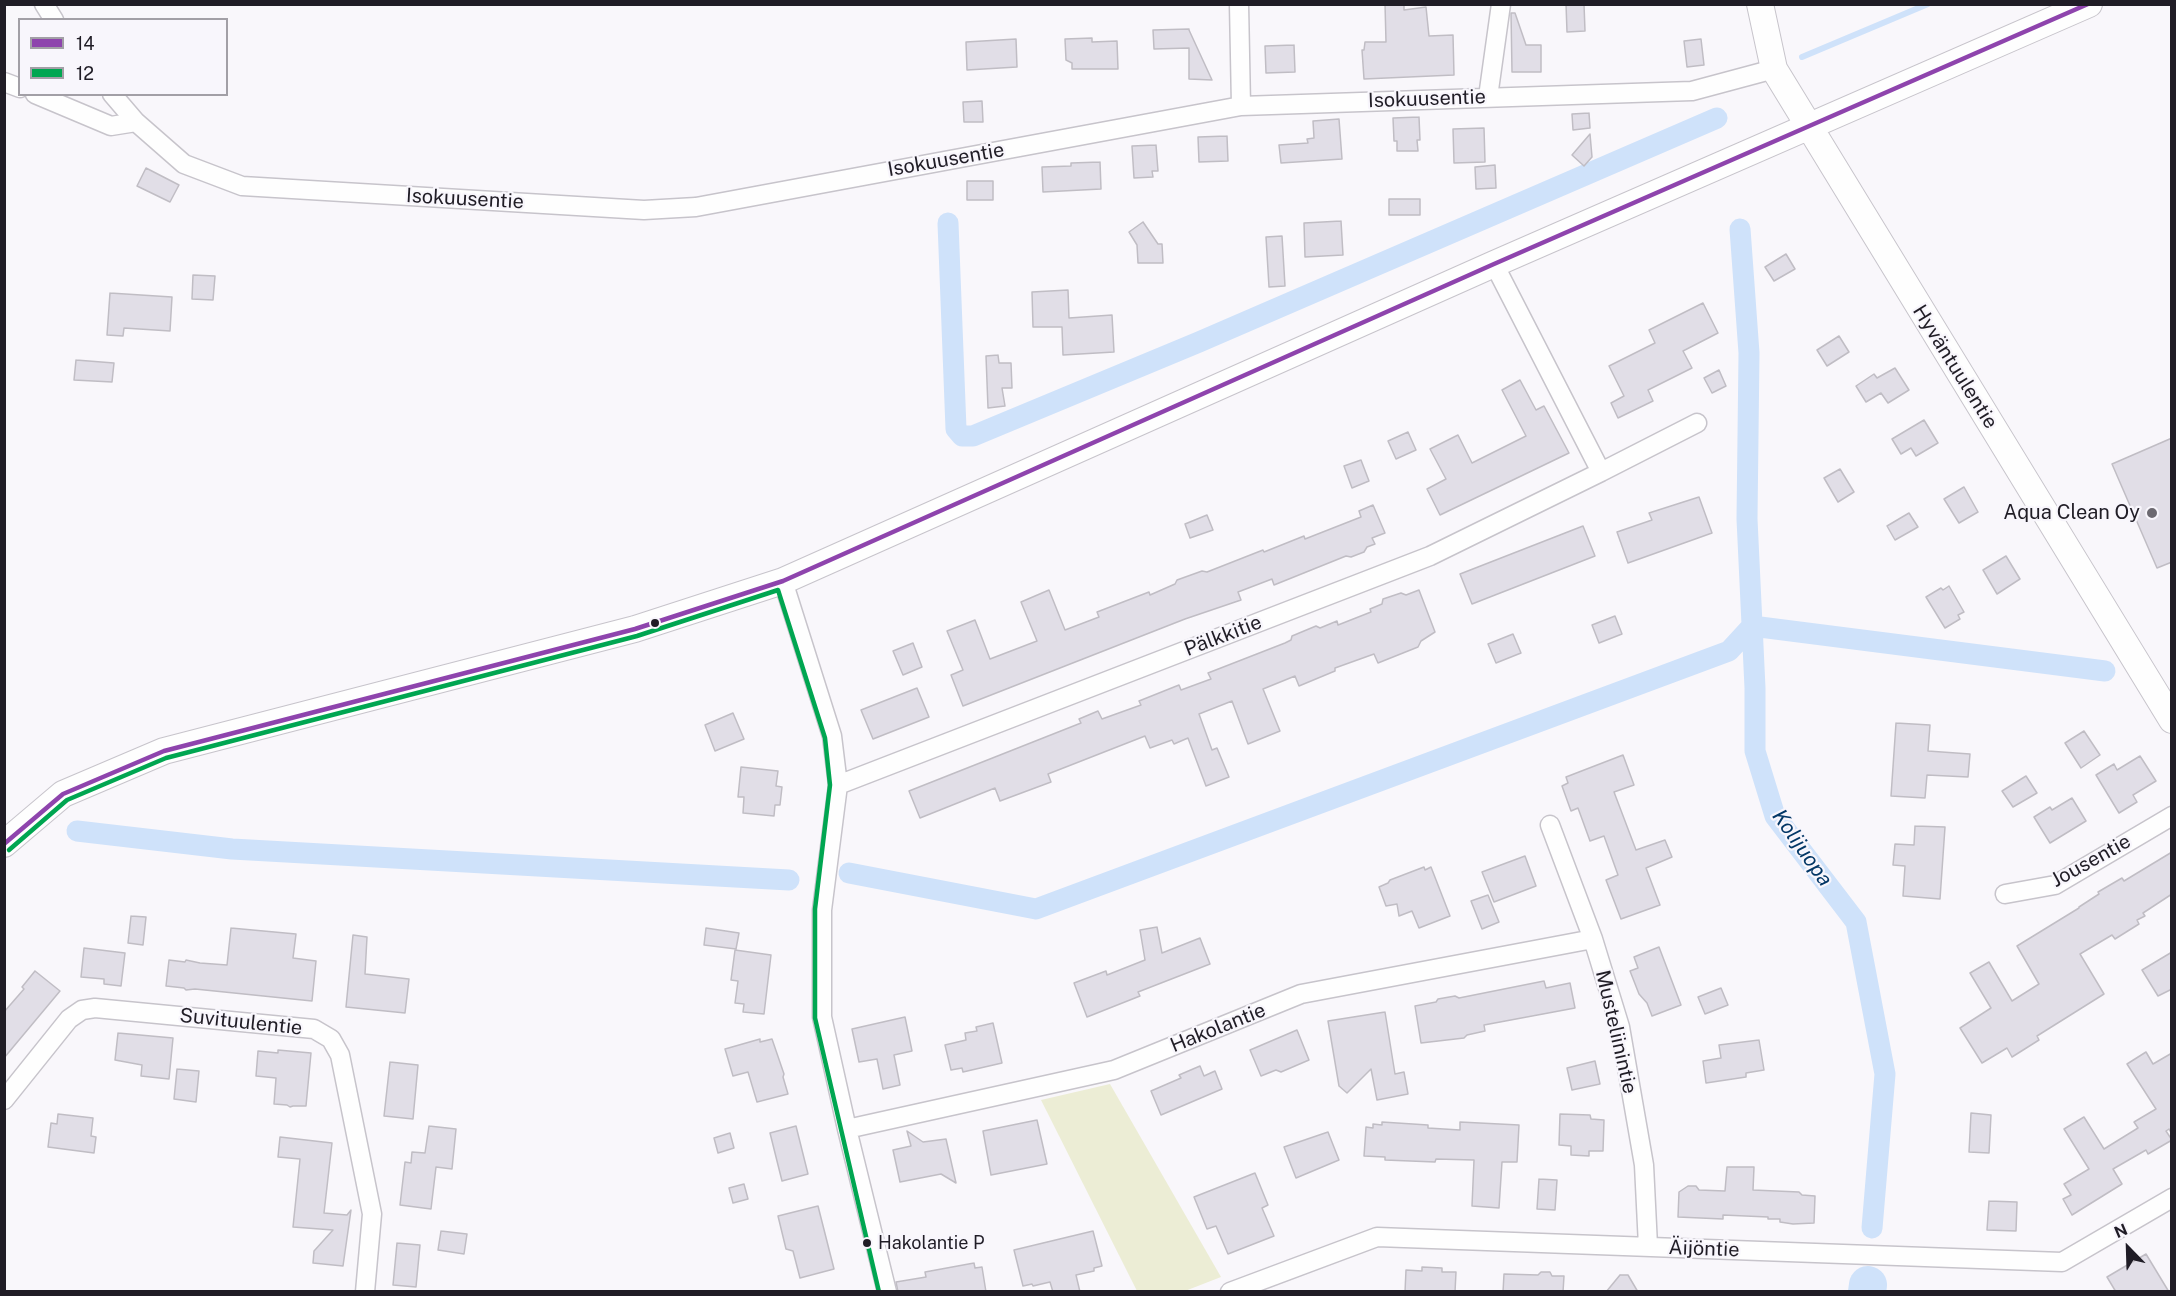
<!DOCTYPE html>
<meta charset="utf-8">
<style>
body{margin:0}
#map{position:relative;width:2176px;height:1296px;overflow:hidden;background:#f9f7fb;font-family:"Public Sans",sans-serif}
canvas{display:block}
.frame{position:absolute;inset:0;border:6px solid #201d26;pointer-events:none}
.legend{position:absolute;left:18px;top:18px;width:210px;height:78px;box-sizing:border-box;background:#f8f6fc;border:2px solid #a29fa6;margin:0;padding:8px 10px;list-style:none;font-size:18px;color:#201d26}
.legend li{display:flex;align-items:center;gap:12px;height:30px}
.legend b{width:30px;border:2px solid #a29fa6}
.north{position:absolute;left:2098px;top:1218px;width:60px;height:60px;-webkit-text-stroke:4px #f8f6fc;paint-order:stroke;rotate:337deg;font-size:16px;font-weight:700;line-height:24px;text-align:center;color:#201d26}
.north::after{content:'';display:block;margin:auto;width:21px;height:27px;background:#201d26;clip-path:polygon(50% 0,100% 100%,50% 72%,0 100%)}
</style>
<div id="map">
<canvas width="2176" height="1296"></canvas>
<div class="frame"></div>
<ul class="legend">
<li><b style="height:8px;background:#8e44ad"></b>14</li>
<li><b style="height:8px;background:#00a651"></b>12</li>
</ul>
<div class="north">N</div>
</div>
<script>
const ctx = document.querySelector('canvas').getContext('2d');
ctx.lineJoin = 'round';
function paint(path, color) { ctx.fillStyle = color; ctx.fill(path, 'evenodd'); }
const shape = rows => new Path2D(rows.map(r => 'M' + r).join(''));
function trace(path, color, width, dash) { ctx.strokeStyle = color; ctx.lineWidth = width; ctx.lineCap = dash ? 'butt' : 'round'; ctx.setLineDash(dash || []); ctx.stroke(path); }
function drawText(font, color, halo, rows, align = 'center') {
  ctx.font = font + ' "Public Sans",sans-serif'; ctx.lineWidth = 4.5; ctx.setLineDash([]); ctx.textBaseline = 'middle'; ctx.strokeStyle = halo; ctx.fillStyle = color; for (const [text, x, y, turn = 0] of rows) {
    ctx.save(); ctx.translate(x, y); ctx.rotate((+turn || 0) * Math.PI / 180); ctx.textAlign = isNaN(turn) ? turn : align; if (halo) ctx.strokeText(text, 0, 0); ctx.fillText(text, 0, 0); ctx.restore();
  }
}
paint(shape([
 [1110,1084,1221,1277,1185,1291,1137,1291,1041,1100]
]), '#ecedd5');
trace(shape([
 [1802,57,1928,4]
]), '#cfe2fa', 6);
trace(shape([
 [948,223,956,429,962,436,973,436,1199,342,1717,118],
 [1740,229,1749,353,1747,519,1755,688,1755,751,1775,816,1856,922,1885,1074,1872,1228],
 [77,831,232,849,789,880],
 [849,873,1036,909,1729,651,1752,626,2105,671]
]), '#cfe2fa', 21);
trace(shape([
 [1867,1292,1868,1285]
]), '#cfe2fa', 38);
const building = shape([
 [1385,4,1404,4,1404,10,1426,7,1429,36,1453,35,1454,75,1364,79,1362,50,1364,50,1365,42,1386,42,1385,4],
 [1566,4,1584,4,1585,31,1567,32,1566,4],
 [1511,13,1515,13,1526,45,1541,45,1541,72,1512,72,1511,13],
 [1189,29,1189,30,1212,80,1189,79,1189,48,1154,49,1153,30,1189,29],
 [1092,38,1092,42,1117,41,1118,69,1072,69,1072,63,1066,60,1065,39,1092,38],
 [1016,39,1017,67,967,70,966,42,1016,39],
 [1701,39,1704,65,1687,67,1684,41,1701,39],
 [1294,45,1295,72,1266,73,1265,46,1294,45],
 [982,101,983,122,964,122,963,102,982,101],
 [1589,113,1590,128,1573,130,1572,114,1589,113],
 [1419,117,1420,140,1417,140,1418,151,1397,151,1397,141,1394,141,1393,118,1419,117],
 [1339,119,1342,159,1281,163,1279,145,1308,143,1307,139,1314,138,1313,121,1339,119],
 [1484,128,1485,162,1454,163,1453,129,1484,128],
 [1590,134,1592,157,1584,166,1572,155,1590,134],
 [1227,136,1228,161,1199,162,1198,137,1227,136],
 [1156,145,1158,171,1152,171,1153,177,1134,178,1132,146,1156,145],
 [1100,162,1101,189,1043,192,1042,167,1071,166,1071,163,1100,162],
 [1495,165,1496,188,1476,189,1475,167,1495,165],
 [146,168,179,185,170,202,137,186,146,168],
 [967,181,993,181,993,200,967,200,967,181],
 [1389,199,1420,199,1420,215,1389,215,1389,199],
 [1341,221,1343,255,1305,257,1304,223,1341,221],
 [1143,222,1158,244,1162,244,1163,263,1138,263,1137,245,1129,232,1143,222],
 [1282,236,1285,286,1269,287,1266,237,1282,236],
 [1786,254,1795,269,1774,281,1765,267,1786,254],
 [193,275,215,276,213,300,192,299,193,275],
 [1068,290,1069,318,1112,315,1114,352,1063,355,1062,327,1033,327,1032,292,1068,290],
 [110,293,172,297,170,331,124,328,123,336,107,335,110,293],
 [1703,303,1718,333,1683,351,1692,368,1648,390,1653,401,1618,418,1611,403,1624,396,1609,366,1655,343,1649,330,1703,303],
 [1839,336,1849,352,1827,366,1817,350,1839,336],
 [998,355,999,363,1011,363,1012,388,1002,388,1005,406,988,408,986,356,998,355],
 [76,360,114,363,112,382,74,380,76,360],
 [1895,368,1909,390,1888,403,1881,393,1866,402,1856,386,1874,374,1877,378,1895,368],
 [1719,370,1726,386,1712,393,1704,378,1719,370],
 [1520,380,1536,410,1544,406,1569,453,1440,515,1427,489,1446,479,1430,449,1458,435,1472,463,1526,436,1502,390,1520,380],
 [1924,420,1938,443,1916,456,1911,448,1901,454,1892,439,1924,420],
 [1408,432,1416,450,1396,459,1388,441,1408,432],
 [2172,438,2172,562,2157,568,2112,464,2172,438],
 [1361,460,1369,481,1352,488,1344,466,1361,460],
 [1840,469,1854,492,1838,502,1824,478,1840,469],
 [1964,487,1978,512,1959,523,1944,499,1964,487],
 [1699,497,1712,533,1628,563,1617,532,1652,520,1649,513,1699,497],
 [1373,505,1385,533,1372,538,1375,544,1367,547,1364,552,1351,557,1346,556,1274,585,1272,579,1238,592,1241,600,1185,619,963,706,951,675,963,670,947,631,975,620,990,659,1037,641,1021,602,1049,590,1065,630,1099,617,1097,612,1149,592,1150,595,1175,584,1177,580,1202,571,1207,572,1263,550,1264,552,1304,536,1305,539,1361,517,1359,511,1373,505],
 [1909,513,1918,527,1895,540,1887,526,1909,513],
 [1207,515,1213,530,1190,538,1185,524,1207,515],
 [1583,526,1595,556,1472,604,1460,574,1583,526],
 [2006,556,2020,579,1997,594,1983,570,2006,556],
 [1949,586,1964,612,1958,615,1960,619,1945,628,1926,597,1941,588,1943,590,1949,586],
 [1419,590,1435,632,1421,641,1418,647,1378,663,1374,654,1335,668,1335,671,1299,686,1295,676,1263,689,1280,731,1248,744,1232,701,1199,714,1212,750,1217,748,1229,777,1206,786,1188,738,1174,744,1172,740,1150,748,1145,736,1048,774,1051,782,1000,801,995,788,920,818,909,791,1081,723,1079,719,1098,711,1102,719,1141,705,1139,701,1179,685,1181,690,1211,679,1208,673,1285,643,1291,640,1292,636,1316,626,1320,628,1337,621,1338,625,1371,612,1370,609,1382,604,1383,599,1401,593,1406,595,1419,590],
 [1615,616,1622,634,1599,643,1592,625,1615,616],
 [1513,634,1521,653,1496,663,1488,644,1513,634],
 [913,643,922,667,903,675,893,651,913,643],
 [917,688,929,717,873,739,861,710,917,688],
 [733,713,744,739,715,751,705,725,733,713],
 [1896,723,1930,725,1928,751,1970,754,1968,777,1927,775,1925,798,1891,796,1896,723],
 [2084,731,2100,755,2081,768,2065,743,2084,731],
 [1623,755,1634,785,1614,792,1636,850,1665,840,1672,857,1646,868,1660,905,1621,919,1606,880,1618,875,1604,836,1590,841,1578,808,1571,811,1562,786,1568,783,1566,777,1623,755],
 [2140,756,2156,781,2133,795,2137,802,2119,813,2096,775,2114,764,2117,770,2140,756],
 [741,767,778,771,776,786,782,787,780,805,775,805,774,816,743,813,744,797,738,797,741,767],
 [2026,776,2037,793,2013,807,2002,791,2026,776],
 [2072,798,2086,821,2050,843,2034,817,2050,807,2052,810,2072,798],
 [1915,826,1945,827,1940,899,1903,896,1905,866,1893,865,1895,844,1914,845,1915,826],
 [2172,852,2172,894,2143,913,2145,916,2137,920,2139,924,2115,939,2112,935,2080,954,2104,994,2037,1036,2039,1040,2012,1057,2007,1048,1982,1063,1960,1028,1991,1008,1970,973,1989,962,2012,1001,2039,984,2017,946,2079,908,2079,907,2099,894,2098,892,2122,878,2124,881,2172,852],
 [1525,856,1536,886,1494,902,1482,872,1525,856],
 [1424,867,1425,870,1431,867,1450,916,1419,928,1412,911,1399,916,1397,904,1386,906,1379,887,1388,883,1390,880,1424,867],
 [1488,895,1499,922,1482,929,1471,901,1488,895],
 [131,916,146,917,143,945,128,943,131,916],
 [1157,927,1162,953,1200,938,1210,964,1138,992,1140,996,1087,1017,1074,983,1106,971,1107,975,1145,960,1140,930,1157,927],
 [231,928,296,934,293,958,316,961,312,1001,195,989,186,990,184,988,166,986,169,960,185,962,186,960,200,963,227,965,231,928],
 [706,928,739,933,736,949,704,945,706,928],
 [353,935,367,937,365,974,409,979,405,1013,346,1007,353,935],
 [1659,947,1681,1005,1652,1016,1647,1003,1639,994,1630,971,1638,968,1634,957,1659,947],
 [84,948,125,953,121,986,104,984,104,979,81,977,84,948],
 [735,950,771,955,764,1014,743,1012,744,1004,735,1003,738,981,731,980,735,950],
 [2172,952,2172,989,2158,996,2142,970,2172,952],
 [35,971,60,991,4,1058,4,1012,24,989,22,987,35,971],
 [1544,981,1546,988,1570,983,1575,1008,1484,1025,1485,1031,1467,1035,1464,1038,1421,1043,1415,1006,1436,1002,1438,999,1455,996,1459,998,1544,981],
 [1721,988,1728,1005,1705,1014,1698,997,1721,988],
 [1385,1012,1395,1074,1404,1072,1408,1094,1377,1100,1371,1069,1347,1093,1339,1086,1328,1021,1385,1012],
 [905,1017,912,1051,894,1055,900,1085,883,1089,877,1059,859,1062,852,1029,905,1017],
 [993,1023,1002,1063,963,1072,962,1068,951,1070,945,1045,966,1040,965,1033,977,1031,976,1027,993,1023],
 [1297,1030,1309,1060,1281,1072,1276,1070,1261,1076,1250,1050,1297,1030],
 [118,1033,173,1038,169,1079,141,1076,142,1065,115,1060,118,1033],
 [760,1039,760,1042,772,1039,784,1074,783,1077,788,1094,757,1102,748,1072,733,1076,725,1049,760,1039],
 [1759,1040,1764,1070,1746,1073,1746,1077,1706,1083,1703,1061,1721,1058,1719,1045,1759,1040],
 [278,1050,311,1053,306,1106,293,1106,290,1107,287,1105,274,1104,276,1078,256,1076,258,1051,278,1053,278,1050],
 [2146,1052,2153,1064,2172,1053,2172,1134,2169,1129,2166,1131,2172,1140,2148,1154,2146,1150,2113,1169,2122,1184,2072,1215,2063,1199,2071,1195,2064,1184,2089,1169,2064,1129,2084,1117,2104,1149,2138,1128,2134,1122,2156,1109,2127,1064,2146,1052],
 [1595,1061,1600,1084,1572,1090,1567,1068,1595,1061],
 [390,1062,418,1065,413,1119,384,1116,390,1062],
 [1200,1066,1204,1076,1215,1071,1222,1089,1161,1115,1151,1091,1181,1078,1179,1075,1200,1066],
 [177,1069,199,1071,196,1102,174,1099,177,1069],
 [1971,1113,1991,1115,1989,1153,1969,1152,1971,1113],
 [58,1114,93,1118,91,1136,96,1137,94,1153,48,1147,51,1123,57,1124,58,1114],
 [1560,1114,1590,1115,1591,1119,1604,1120,1603,1151,1589,1151,1589,1156,1571,1155,1571,1146,1559,1145,1560,1114],
 [1037,1120,1047,1164,991,1175,983,1131,1037,1120],
 [1382,1122,1428,1125,1428,1128,1460,1130,1460,1122,1519,1125,1517,1162,1502,1162,1499,1208,1472,1206,1474,1160,1436,1159,1435,1162,1385,1160,1385,1157,1364,1156,1366,1127,1373,1128,1373,1124,1382,1125,1382,1122],
 [429,1126,456,1129,452,1169,436,1167,431,1209,400,1205,405,1162,411,1163,412,1152,425,1153,429,1126],
 [796,1126,808,1174,782,1181,770,1133,796,1126],
 [907,1131,923,1142,946,1139,956,1183,941,1174,900,1182,893,1150,911,1146,907,1131],
 [1328,1132,1339,1160,1296,1178,1284,1147,1328,1132],
 [730,1133,734,1148,718,1153,714,1138,730,1133],
 [280,1137,332,1143,324,1213,347,1215,351,1210,343,1266,313,1263,314,1251,333,1230,293,1227,300,1159,278,1157,280,1137],
 [1727,1167,1754,1167,1753,1190,1799,1192,1802,1195,1815,1196,1814,1223,1793,1224,1780,1222,1780,1219,1768,1219,1768,1217,1723,1215,1723,1219,1678,1217,1679,1192,1688,1186,1696,1186,1699,1190,1725,1191,1727,1167],
 [1255,1173,1268,1205,1262,1208,1274,1236,1228,1254,1216,1226,1207,1229,1194,1197,1255,1173],
 [1539,1179,1557,1180,1555,1210,1537,1209,1539,1179],
 [744,1184,748,1199,733,1203,729,1188,744,1184],
 [1989,1201,2017,1202,2016,1231,1987,1230,1989,1201],
 [818,1206,834,1269,800,1278,793,1251,786,1249,778,1216,818,1206],
 [441,1231,467,1234,464,1254,438,1250,441,1231],
 [1093,1231,1102,1266,1094,1268,1094,1271,1076,1275,1080,1292,1053,1292,1050,1282,1033,1286,1032,1284,1023,1286,1014,1250,1093,1231],
 [397,1243,420,1245,416,1287,393,1285,397,1243],
 [2146,1254,2169,1292,2116,1292,2107,1277,2146,1254],
 [974,1263,975,1268,982,1267,986,1292,898,1292,896,1282,926,1277,925,1272,974,1263],
 [1422,1267,1442,1268,1442,1272,1456,1272,1455,1292,1405,1292,1406,1270,1422,1271,1422,1267],
 [1541,1272,1550,1272,1552,1276,1564,1276,1563,1292,1503,1292,1504,1274,1538,1275,1541,1272],
 [1620,1275,1628,1275,1638,1292,1606,1292,1620,1275]
]);
paint(building, '#e1dee7');
trace(building, '#c0bdc4', 1.5);
const street = shape([
 [44,4,54,20],
 [1239,4,1241,106],
 [4,82,20,88],
 [35,94,111,126,136,122],
 [112,94,136,122,184,164,242,186,644,210,696,207,1241,106,1692,91,1774,69],
 [1488,97,1501,4],
 [1601,472,1697,423],
 [783,581,832,736,838,785,822,910,822,1017,847,1129,887,1292],
 [838,785,1430,556,1601,472,1494,264],
 [1550,825,1593,939,1620,1027,1644,1165,1648,1246],
 [2005,894,2055,885,2172,816],
 [4,1100,69,1019,82,1010,95,1008,314,1029,331,1039,340,1055,372,1214,365,1292],
 [847,1129,1114,1070,1301,994,1593,939],
 [1230,1292,1377,1237,2062,1262,2172,1198]
]);
const secondary = shape([
 [1760,4,1774,69,2172,720],
 [4,844,63,794,164,751,635,629,783,581,1494,264,2089,4]
]);
trace(street, '#c7c4cb', 21);
trace(secondary, '#c7c4cb', 28);
trace(street, '#fefefe', 18);
trace(secondary, '#fefefe', 26);
trace(shape([
 [4,844,63,794,164,751,635,629,783,581,1494,264,2088,4]
]), '#8e44ad', 4.5);
trace(shape([
 [9,850,67,800,166,758,637,636,778,590,825,738,830,785,815,909,815,1018,879,1292]
]), '#00a651', 4.5);
for (const [x, y, r, color] of [
 [2152,513,6,"#6c6971"],
 [655,623,5,"#201d26"],
 [867,1243,5,"#201d26"]
]) { const dot = new Path2D(); dot.arc(x, y, r, 0, 2 * Math.PI); ctx.fillStyle = color; ctx.fill(dot); trace(dot, '#f8f6fc', 2); }
drawText('18px', '#201d26', '#f8f6fc', [
 ["Hakolantie P",878,1243]
], 'left');
drawText('20px', '#201d26', '#f8f6fc', [
 ["Isokuusentie",1427,99,-2],
 ["Isokuusentie",946,160,-10],
 ["Isokuusentie",465,199,3],
 ["Hyväntuulentie",1955,367,58],
 ["Pälkkitie",1223,636,-21],
 ["Jousentie",2091,861,-29],
 ["Suvituulentie",241,1022,6],
 ["Hakolantie",1218,1028,-22],
 ["Musteliinintie",1616,1032,77],
 ["Äijöntie",1704,1249,2]
]);
drawText('20px', '#201d26', '#f8f6fc', [
 ["Aqua Clean Oy",2140,513]
], 'right');
drawText('italic 21px', '#033766', '#f8f6fc', [
 ["Kolijuopa",1802,848,55]
]);
</script>
